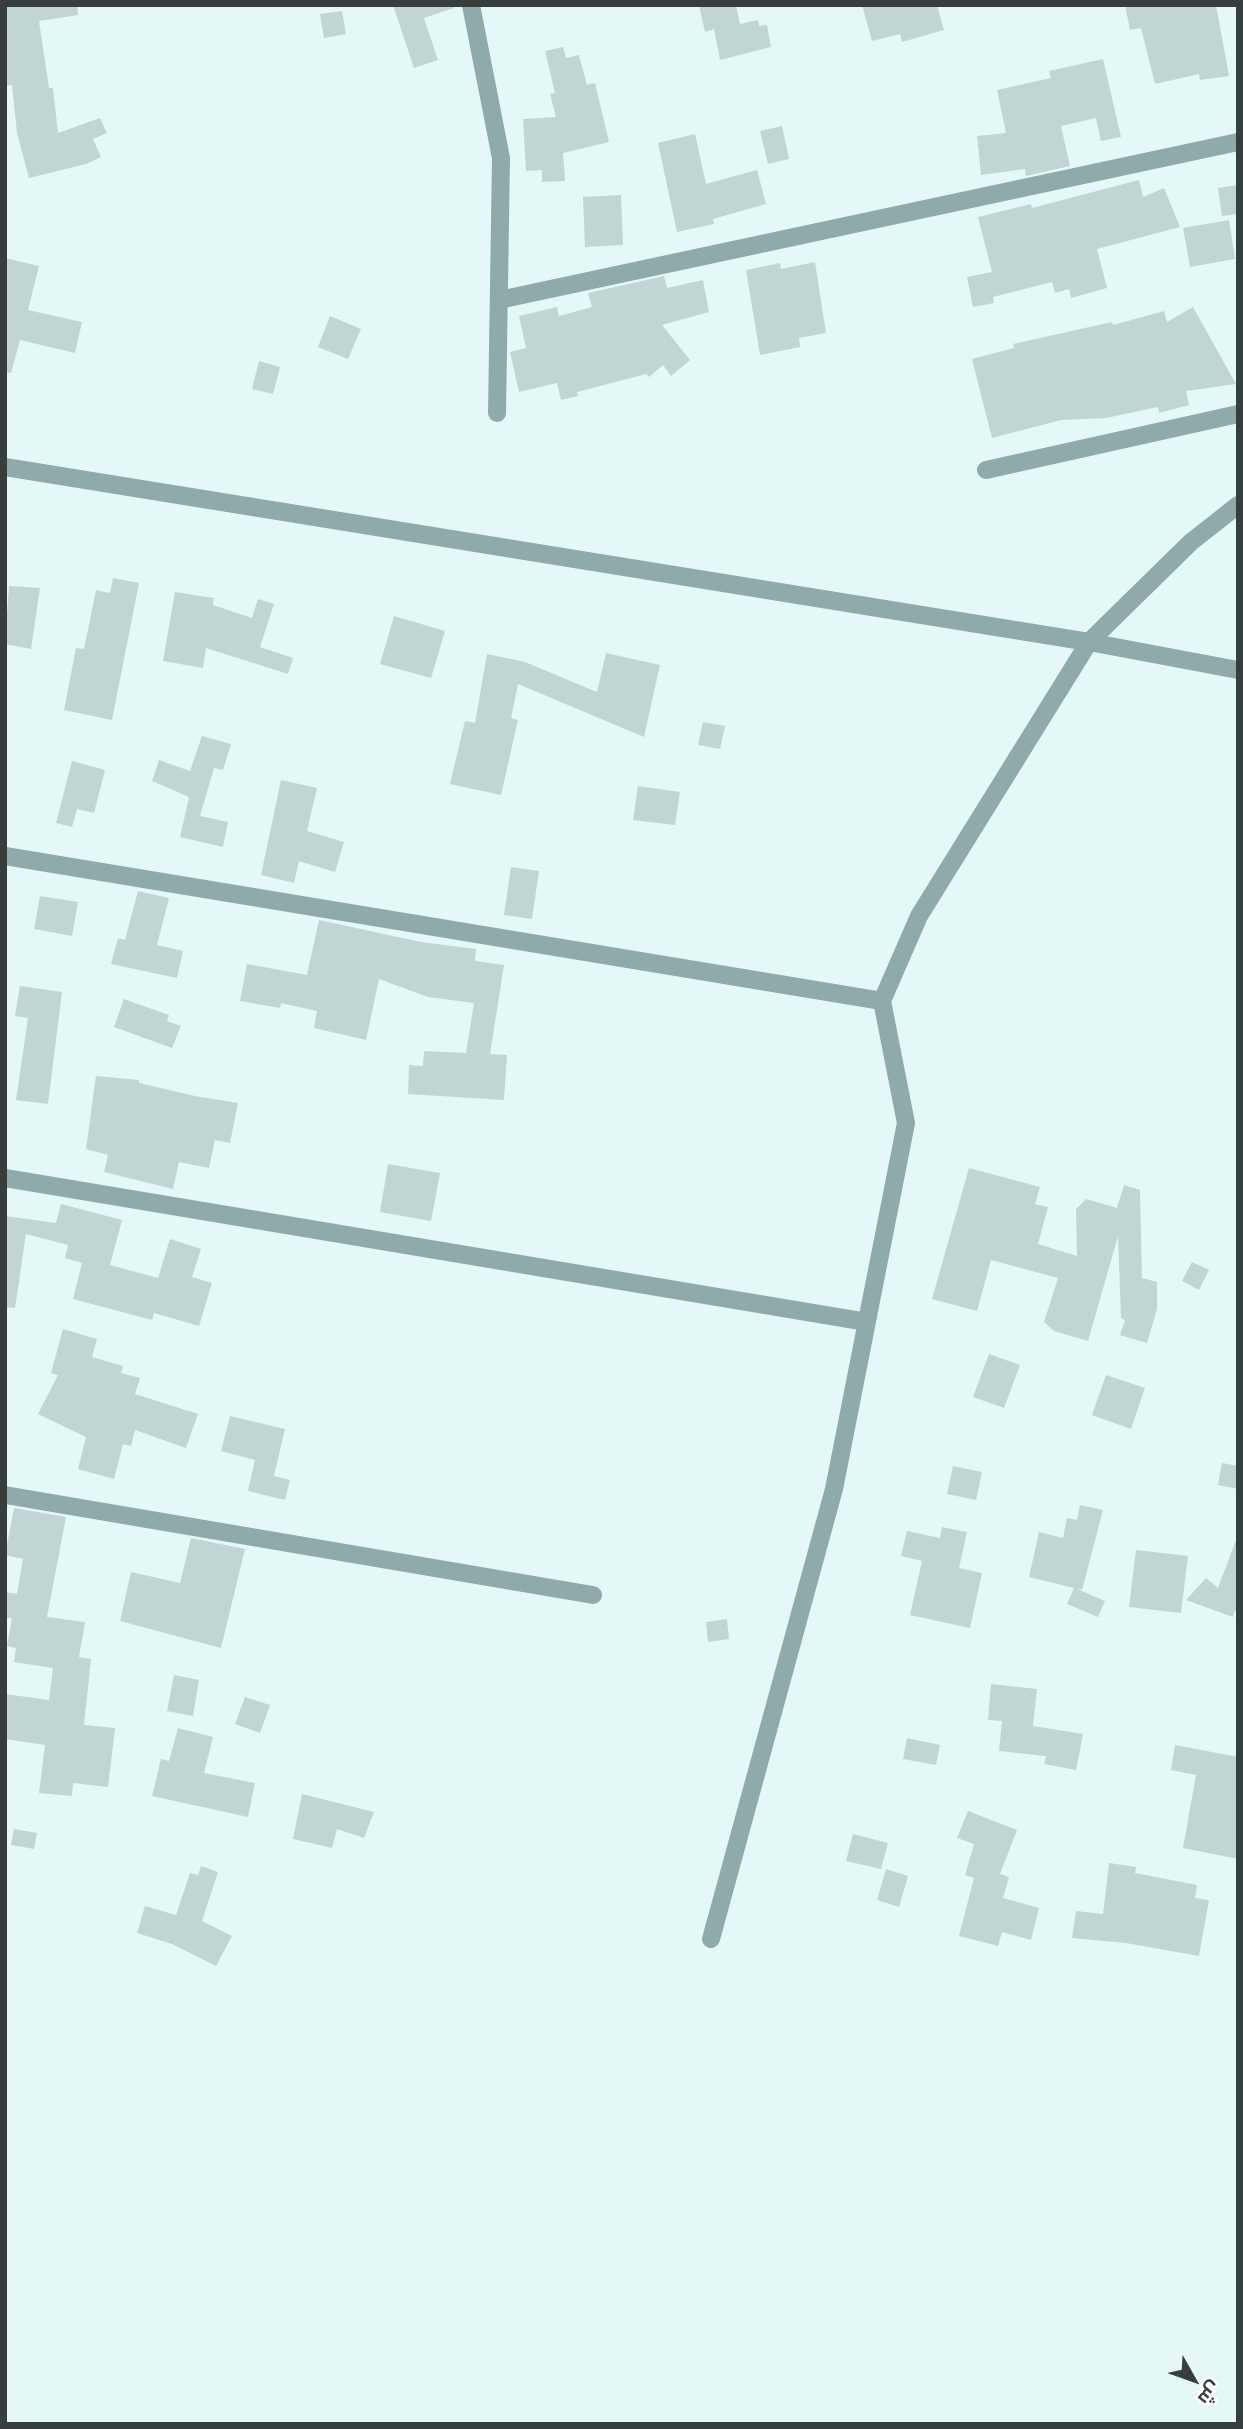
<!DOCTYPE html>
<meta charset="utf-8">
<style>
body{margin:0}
#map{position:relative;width:1243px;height:2429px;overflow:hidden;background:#e5f8f8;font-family:Manrope,Cairo,sans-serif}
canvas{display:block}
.frame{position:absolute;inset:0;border:7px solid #373f3e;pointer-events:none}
.north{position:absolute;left:1159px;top:2345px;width:70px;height:70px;-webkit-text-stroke:5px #fff;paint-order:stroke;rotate:130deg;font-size:19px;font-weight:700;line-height:28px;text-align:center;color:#373f3e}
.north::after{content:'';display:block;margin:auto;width:24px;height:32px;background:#373f3e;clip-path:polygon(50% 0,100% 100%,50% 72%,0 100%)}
</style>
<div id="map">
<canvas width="1243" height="2429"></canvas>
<div class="frame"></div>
<div class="north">ش</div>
</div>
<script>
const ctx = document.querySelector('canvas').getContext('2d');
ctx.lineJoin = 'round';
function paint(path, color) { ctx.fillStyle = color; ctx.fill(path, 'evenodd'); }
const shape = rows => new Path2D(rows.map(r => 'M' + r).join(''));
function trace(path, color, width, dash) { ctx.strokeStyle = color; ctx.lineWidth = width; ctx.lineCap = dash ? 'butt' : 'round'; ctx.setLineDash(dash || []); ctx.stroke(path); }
paint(shape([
 [5,5,77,5,78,15,39,21,49,88,53,88,58,133,100,118,107,133,93,139,101,157,86,164,29,178,17,133,12,85,5,86],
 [393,5,453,5,454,8,424,18,438,60,414,68],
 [699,5,736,5,740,24,758,20,759,26,767,25,771,47,720,60,714,29,705,32],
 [862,5,937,5,944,30,902,42,900,34,872,41],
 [1125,5,1216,5,1229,76,1200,80,1199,74,1155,84,1141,28,1130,30],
 [342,11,346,34,324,38,320,14],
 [563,47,566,58,579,55,587,85,595,83,609,142,563,153,565,181,542,182,542,170,526,171,523,119,556,117,550,94,555,93,545,51],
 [1103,59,1121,137,1101,141,1096,118,1061,126,1070,166,1026,176,1025,169,981,175,977,136,1006,133,997,90,1051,78,1049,71],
 [782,126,789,159,768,164,760,131],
 [695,134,706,184,757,170,766,204,713,219,714,224,677,232,658,143],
 [1139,180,1143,197,1164,188,1180,227,1097,249,1107,288,1071,298,1069,289,1055,293,1052,282,993,297,994,303,973,307,967,277,992,272,978,217,1031,204,1032,208],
 [1238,185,1238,214,1222,216,1218,188],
 [621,195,623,245,585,247,583,197],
 [1229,220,1235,259,1190,267,1183,228],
 [5,258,39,266,28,310,82,322,75,353,20,340,11,373,5,372],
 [815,262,826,333,799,338,800,347,760,355,746,270,780,263,781,269],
 [664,276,667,288,703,280,709,312,662,325,690,360,671,376,663,365,649,377,646,374,577,392,578,396,561,400,557,383,519,392,510,352,526,348,519,316,557,307,559,316,592,307,588,293],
 [1193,307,1236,384,1186,391,1189,405,1159,413,1158,407,1106,418,1061,420,992,438,972,359,1014,348,1013,344,1112,322,1113,325,1164,311,1167,322],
 [330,316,361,329,348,359,318,347],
 [259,361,280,367,273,394,252,389],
 [113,578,139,583,112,720,64,710,76,648,84,649,96,590,110,593],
 [9,586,40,588,31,649,5,644],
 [175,592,214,598,213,605,252,618,258,599,274,604,260,647,293,658,288,674,206,648,203,668,163,661],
 [394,616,445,631,431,678,380,664],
 [606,653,660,665,644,737,518,684,511,718,518,720,501,795,450,784,465,721,475,723,487,654,525,662,597,692],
 [703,722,725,726,720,749,698,745],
 [202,736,231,744,223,770,214,768,200,816,228,822,223,847,180,837,189,797,152,781,159,760,190,771],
 [72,761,105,770,94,813,77,809,72,827,56,823],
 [281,780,317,788,307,831,344,842,335,872,299,861,294,883,261,875],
 [638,786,680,792,675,825,633,820],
 [511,867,539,871,532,919,504,915],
 [138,891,169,898,157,945,183,951,177,978,111,964,118,938,125,940],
 [40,896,78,902,72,936,34,929],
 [319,920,421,942,476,949,475,961,504,965,490,1054,507,1055,504,1100,408,1094,409,1065,423,1066,424,1051,466,1053,474,1003,428,997,379,979,366,1040,314,1028,317,1011,281,1003,280,1008,240,1001,247,964,307,975],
 [20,986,62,992,48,1104,16,1100,28,1018,15,1016],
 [124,999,169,1015,167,1021,181,1026,172,1048,114,1027],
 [96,1076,139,1080,139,1083,195,1096,238,1103,230,1143,215,1140,209,1168,179,1162,173,1189,104,1172,108,1155,86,1149],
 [388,1164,440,1173,431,1221,380,1212],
 [969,1168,1040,1187,1035,1204,1048,1207,1038,1244,1077,1256,1076,1209,1086,1199,1117,1208,1124,1185,1140,1190,1142,1278,1157,1282,1157,1309,1147,1343,1120,1335,1125,1320,1121,1318,1118,1236,1088,1341,1054,1331,1044,1322,1058,1278,991,1260,977,1311,932,1299],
 [61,1204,122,1220,110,1265,158,1278,170,1239,201,1249,192,1277,212,1283,199,1326,154,1313,152,1320,73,1299,82,1263,65,1258,68,1245,26,1234,15,1308,5,1307,5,1216,56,1223],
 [1192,1262,1209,1270,1199,1290,1182,1281],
 [63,1329,97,1339,92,1357,123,1366,121,1373,140,1378,135,1394,198,1414,186,1448,135,1430,131,1446,123,1444,114,1479,78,1469,86,1437,38,1414,58,1375,51,1373],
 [989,1354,1020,1365,1004,1408,973,1397],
 [1106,1375,1145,1388,1131,1429,1092,1415],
 [230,1416,285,1429,274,1476,290,1480,285,1500,248,1491,255,1460,221,1451],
 [1222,1463,1238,1466,1238,1489,1218,1485],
 [953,1466,982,1472,976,1500,947,1494],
 [1080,1505,1103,1510,1082,1590,1075,1588,1105,1601,1098,1617,1067,1604,1074,1588,1029,1577,1039,1532,1063,1538,1067,1518,1077,1520],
 [14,1508,66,1517,47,1617,85,1622,79,1657,91,1659,84,1725,115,1728,108,1787,73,1783,72,1796,39,1793,45,1745,5,1739,5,1694,49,1700,53,1668,14,1662,16,1648,7,1646,12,1618,5,1618,5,1592,17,1594,23,1559,5,1555],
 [942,1527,967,1532,959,1568,982,1573,970,1628,910,1615,922,1561,901,1556,907,1531,940,1538],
 [191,1538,245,1549,221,1648,120,1621,131,1572,180,1583],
 [1236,1540,1238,1612,1234,1611,1233,1617,1186,1600,1206,1578,1218,1588],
 [1136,1550,1188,1556,1181,1613,1129,1607],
 [727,1619,729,1639,708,1642,706,1622],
 [174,1675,199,1680,193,1716,167,1711],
 [991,1684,1037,1689,1033,1726,1083,1734,1076,1770,1044,1764,1046,1756,999,1751,1002,1721,988,1720],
 [245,1697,270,1705,260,1733,235,1724],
 [178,1728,213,1737,204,1773,255,1783,248,1817,152,1796,161,1759,169,1761],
 [907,1738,940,1745,936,1765,903,1759],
 [1175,1745,1238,1757,1238,1859,1183,1848,1196,1775,1171,1770],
 [302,1794,374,1812,364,1838,337,1829,332,1848,293,1839],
 [968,1811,1017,1830,1000,1874,1009,1877,1003,1898,1039,1908,1031,1940,1002,1932,998,1946,959,1936,974,1878,965,1875,974,1844,957,1838],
 [14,1829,37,1833,34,1849,11,1845],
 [853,1834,888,1843,881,1869,846,1861],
 [1109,1863,1136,1867,1135,1873,1197,1885,1195,1898,1209,1900,1199,1956,1126,1943,1072,1938,1076,1911,1103,1914],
 [201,1866,218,1872,202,1921,232,1936,216,1966,172,1944,137,1933,145,1906,176,1915,190,1873,198,1875],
 [886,1869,908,1876,899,1907,877,1900]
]), '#c2d5d5');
trace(shape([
 [471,5,501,158,497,413],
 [499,300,1238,142],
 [986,470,1238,414],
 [5,856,882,1001],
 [5,1178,867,1322],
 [5,1495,593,1595],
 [711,1939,834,1489,906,1123,882,1001,919,916,1089,642,1191,542,1238,505]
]), '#90aaa9', 18);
trace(shape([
 [5,467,1089,642,1238,670]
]), '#90aaa9', 18);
</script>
